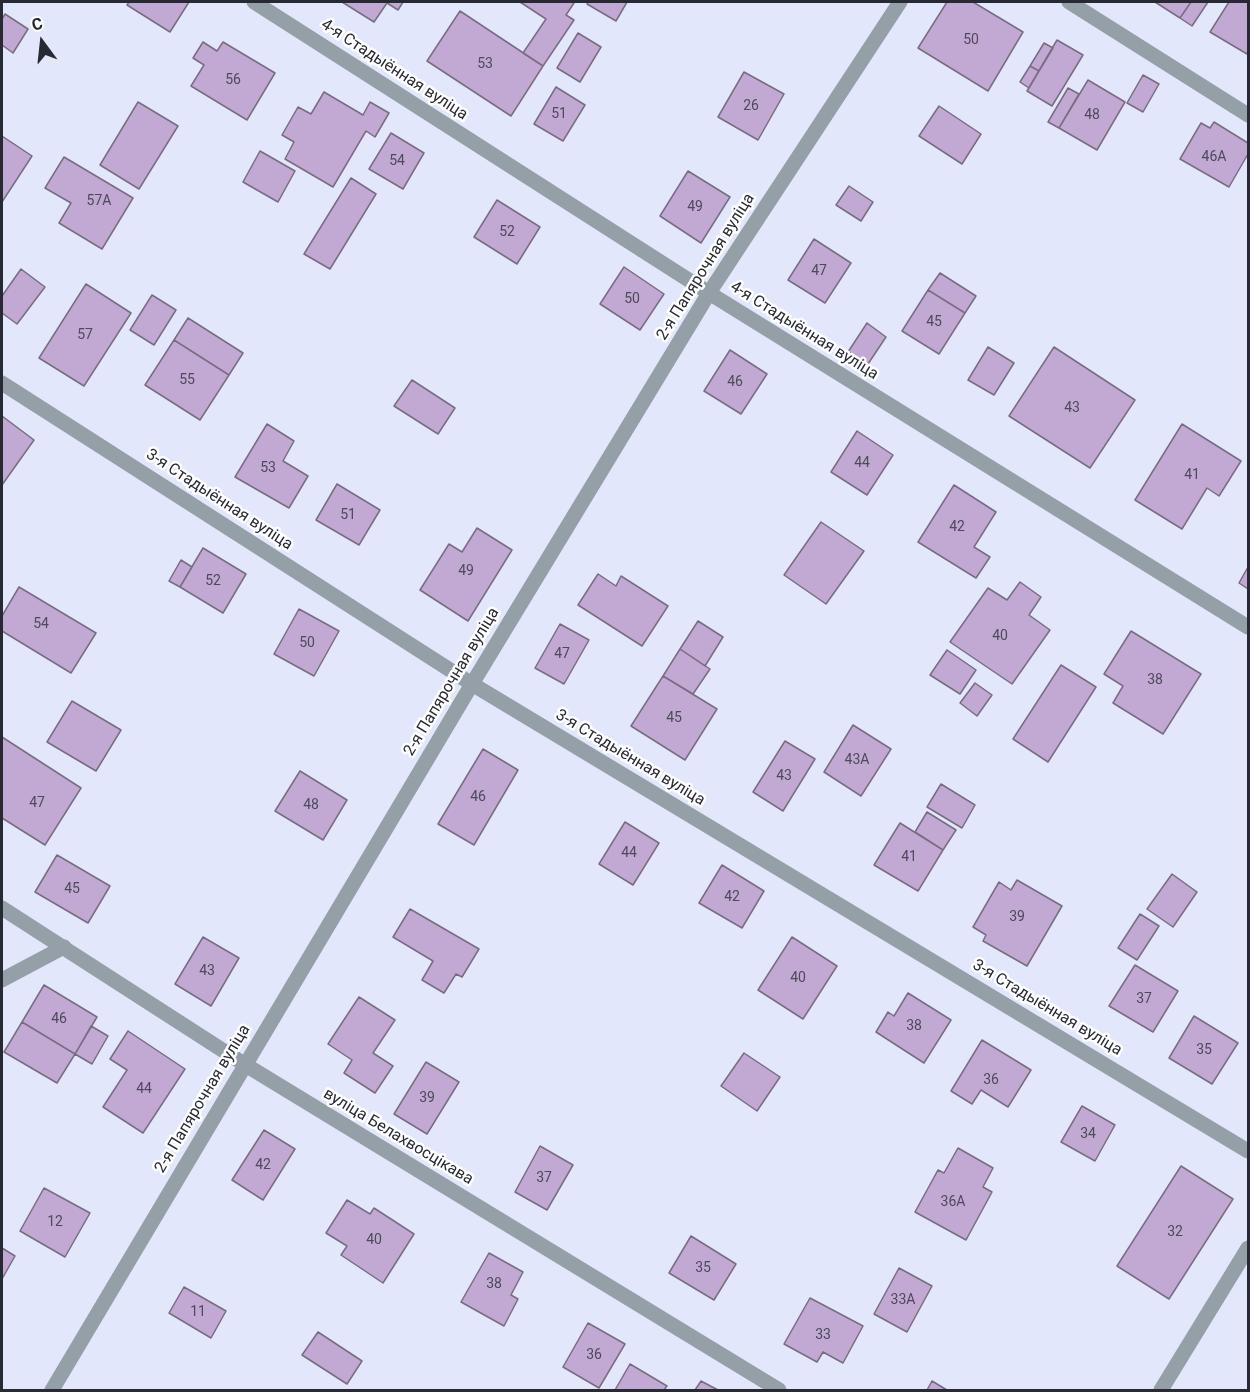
<!DOCTYPE html>
<meta charset="utf-8">
<style>
body{margin:0}
#map{position:relative;width:1250px;height:1392px;overflow:hidden;background:#e2e7fb;font-family:Roboto,sans-serif}
canvas{display:block}
.frame{position:absolute;inset:0;border:3px solid #272933;pointer-events:none}
.north{position:absolute;left:12px;top:12px;width:60px;height:60px;-webkit-text-stroke:4px #fff;paint-order:stroke;rotate:345deg;font-size:16px;font-weight:700;line-height:24px;text-align:center;color:#272933}
.north::after{content:'';display:block;margin:auto;width:21px;height:27px;background:#272933;clip-path:polygon(50% 0,100% 100%,50% 72%,0 100%)}
</style>
<div id="map">
<canvas width="1250" height="1392"></canvas>
<div class="frame"></div>
<div class="north">С</div>
</div>
<script>
const ctx = document.querySelector('canvas').getContext('2d');
ctx.lineJoin = 'round';
function paint(path, color) { ctx.fillStyle = color; ctx.fill(path, 'evenodd'); }
const shape = rows => new Path2D(rows.map(r => 'M' + r).join(''));
function trace(path, color, width, dash) { ctx.strokeStyle = color; ctx.lineWidth = width; ctx.lineCap = dash ? 'butt' : 'round'; ctx.setLineDash(dash || []); ctx.stroke(path); }
function drawText(font, color, halo, rows, align = 'center') {
  ctx.font = font + ' Roboto,sans-serif'; ctx.lineWidth = 5; ctx.setLineDash([]); ctx.textBaseline = 'middle'; ctx.strokeStyle = halo; ctx.fillStyle = color; for (const [text, x, y, turn = 0] of rows) {
    ctx.save(); ctx.translate(x, y); ctx.rotate((+turn || 0) * Math.PI / 180); ctx.textAlign = isNaN(turn) ? turn : align; if (halo) ctx.strokeText(text, 0, 0); ctx.fillText(text, 0, 0); ctx.restore();
  }
}
const building = shape([
 [129,2,189,2,170,32,127,5,129,2],
 [342,2,403,2,398,10,387,3,374,22,342,2],
 [520,2,571,2,574,3,566,15,574,20,543,66,523,53,546,19,520,2],
 [588,2,627,2,616,21,587,4,588,2],
 [947,2,973,2,1023,32,988,91,918,48,947,2],
 [1155,2,1191,2,1180,18,1155,2],
 [1191,2,1208,2,1192,26,1180,18,1191,2],
 [1229,2,1248,2,1248,51,1247,54,1210,32,1229,2],
 [460,11,543,66,511,116,427,61,460,11],
 [5,14,28,29,13,53,2,45,2,19,5,14],
 [578,33,601,47,580,82,557,68,578,33],
 [1057,40,1083,55,1052,106,1027,91,1057,40],
 [203,42,217,51,223,42,275,73,247,120,191,86,204,65,193,58,203,42],
 [1044,43,1053,48,1039,71,1030,66,1044,43],
 [1030,66,1039,71,1029,88,1020,82,1030,66],
 [744,72,784,94,758,140,718,117,744,72],
 [1143,75,1159,84,1143,112,1127,103,1143,75],
 [1088,80,1125,102,1097,150,1059,128,1088,80],
 [556,87,585,105,563,141,534,124,556,87],
 [1068,88,1079,94,1059,128,1048,122,1068,88],
 [324,92,363,115,370,102,389,113,375,137,366,131,333,187,285,159,294,142,282,135,298,107,311,114,324,92],
 [138,102,178,126,139,189,100,165,138,102],
 [939,106,981,134,962,164,919,136,939,106],
 [1214,122,1248,143,1248,154,1229,187,1180,159,1201,123,1210,128,1214,122],
 [391,133,424,153,403,189,369,169,391,133],
 [2,136,32,156,2,202,2,136],
 [260,151,295,171,278,202,243,182,260,151],
 [64,157,133,198,102,249,59,223,71,203,45,188,64,157],
 [688,171,730,197,701,243,660,216,688,171],
 [351,178,376,194,330,269,304,254,351,178],
 [849,186,873,202,861,221,836,205,849,186],
 [497,200,540,227,517,264,474,237,497,200],
 [814,239,851,263,825,303,788,280,814,239],
 [624,267,664,294,640,330,600,304,624,267],
 [21,269,45,287,17,324,2,313,2,296,21,269],
 [940,273,976,296,965,313,928,290,940,273],
 [86,284,131,313,84,386,39,358,86,284],
 [928,290,965,313,939,354,902,331,928,290],
 [152,295,176,310,154,345,130,330,152,295],
 [188,318,243,353,229,375,174,340,188,318],
 [867,323,886,337,868,364,848,352,867,323],
 [174,340,229,375,200,420,145,385,174,340],
 [988,347,1014,363,994,395,968,380,988,347],
 [1054,347,1135,400,1090,468,1009,416,1054,347],
 [730,350,767,374,741,414,704,391,730,350],
 [412,380,455,408,438,434,394,406,412,380],
 [2,416,34,440,2,485,2,416],
 [267,424,294,441,283,461,308,476,289,508,235,477,267,424],
 [1182,424,1241,461,1219,496,1207,488,1182,529,1135,500,1182,424],
 [857,431,893,455,867,495,831,472,857,431],
 [337,484,380,510,359,545,316,520,337,484],
 [954,485,996,512,974,547,990,557,976,578,918,542,954,485],
 [821,522,864,551,826,604,784,575,821,522],
 [477,528,512,550,468,621,420,590,449,544,462,552,477,528],
 [203,548,246,574,223,613,180,587,203,548],
 [181,560,192,567,180,587,169,581,181,560],
 [1248,567,1248,589,1239,583,1248,567],
 [598,574,616,586,621,576,668,606,642,646,578,605,598,574],
 [1020,582,1041,597,1029,615,1050,630,1012,684,950,642,988,588,1007,600,1020,582],
 [19,587,96,633,71,673,2,631,2,616,19,587],
 [299,609,339,631,314,676,274,654,299,609],
 [698,621,723,637,705,666,680,649,698,621],
 [560,624,589,640,564,684,535,668,560,624],
 [1131,631,1201,674,1163,734,1113,703,1123,686,1104,674,1131,631],
 [680,649,710,669,693,694,663,676,680,649],
 [947,650,976,670,960,694,930,675,947,650],
 [1061,665,1096,687,1048,762,1013,739,1061,665],
 [663,676,717,709,685,760,631,726,663,676],
 [975,683,992,695,977,716,960,703,975,683],
 [72,701,121,730,96,771,47,742,72,701],
 [853,725,891,749,861,796,824,772,853,725],
 [2,737,81,788,45,845,2,818,2,737],
 [785,741,815,759,783,811,753,792,785,741],
 [483,749,518,770,474,845,438,824,483,749],
 [300,771,347,800,323,840,275,811,300,771],
 [941,784,975,805,962,828,927,807,941,784],
 [927,812,956,830,943,850,915,832,927,812],
 [625,822,659,843,633,885,599,864,625,822],
 [900,823,943,850,918,891,874,865,900,823],
 [57,855,110,886,88,923,35,892,57,855],
 [722,865,764,891,742,928,699,903,722,865],
 [1172,874,1197,892,1173,927,1147,909,1172,874],
 [1017,880,1062,906,1027,966,983,941,986,935,973,927,999,882,1011,890,1017,880],
 [410,909,479,949,462,977,456,974,444,993,422,980,433,961,393,937,410,909],
 [1140,914,1159,926,1137,960,1118,948,1140,914],
 [203,937,239,958,211,1006,175,984,203,937],
 [792,937,837,966,803,1019,758,990,792,937],
 [1135,965,1178,991,1153,1032,1109,1006,1135,965],
 [44,985,97,1017,75,1054,22,1022,44,985],
 [908,993,951,1020,924,1063,876,1032,888,1012,894,1016,908,993],
 [359,997,395,1020,373,1053,393,1066,375,1093,344,1073,352,1060,328,1044,359,997],
 [1194,1016,1238,1043,1212,1084,1169,1058,1194,1016],
 [22,1022,75,1054,57,1083,4,1052,22,1022],
 [91,1026,108,1036,92,1064,75,1054,91,1026],
 [128,1031,185,1069,143,1133,103,1107,127,1070,110,1059,128,1031],
 [982,1040,1031,1070,1008,1107,981,1090,972,1104,951,1091,982,1040],
 [744,1053,780,1077,757,1111,721,1086,744,1053],
 [426,1062,459,1082,427,1134,394,1114,426,1062],
 [1082,1106,1115,1125,1095,1161,1061,1142,1082,1106],
 [264,1130,295,1149,263,1200,232,1180,264,1130],
 [540,1146,573,1165,547,1210,515,1192,540,1146],
 [958,1148,993,1168,983,1187,992,1192,966,1240,915,1212,938,1170,944,1173,958,1148],
 [1181,1166,1233,1199,1169,1299,1117,1266,1181,1166],
 [44,1188,90,1213,65,1257,20,1231,44,1188],
 [347,1200,370,1214,374,1208,414,1234,383,1283,341,1255,347,1246,326,1233,347,1200],
 [691,1236,736,1264,714,1300,669,1273,691,1236],
 [2,1248,15,1256,2,1279,2,1248],
 [489,1253,523,1272,511,1295,518,1299,504,1326,461,1302,489,1253],
 [899,1268,932,1286,907,1332,874,1314,899,1268],
 [184,1287,226,1311,211,1338,169,1313,184,1287],
 [810,1298,863,1326,843,1363,823,1352,817,1362,784,1344,810,1298],
 [588,1323,625,1344,599,1388,563,1367,588,1323],
 [318,1332,362,1361,347,1384,302,1355,318,1332],
 [630,1364,667,1386,664,1390,615,1390,630,1364],
 [701,1381,718,1390,695,1390,701,1381],
 [932,1381,947,1390,927,1390,932,1381]
]);
paint(building, '#c1a9d4');
trace(building, '#786c81', 1.5);
trace(shape([
 [2,980,64,947]
]), '#959fa7', 15);
trace(shape([
 [254,2,709,293,1248,627],
 [1069,2,1248,115],
 [2,383,472,684,1248,1151],
 [2,908,244,1064,779,1390],
 [52,1390,472,684,709,293,900,2],
 [1161,1390,1248,1248]
]), '#959fa7', 15);
drawText('14px', '#4e495b', null, [
 ["50",971,40],
 ["53",485,64],
 ["56",233,80],
 ["26",751,106],
 ["51",559,114],
 ["48",1092,115],
 ["46А",1214,157],
 ["54",397,161],
 ["57А",99,201],
 ["49",695,207],
 ["52",507,232],
 ["47",819,271],
 ["50",632,299],
 ["45",934,322],
 ["57",85,335],
 ["55",187,380],
 ["46",735,382],
 ["43",1072,408],
 ["44",862,463],
 ["53",268,468],
 ["41",1192,475],
 ["51",348,515],
 ["42",957,527],
 ["49",466,571],
 ["52",213,581],
 ["54",41,624],
 ["40",1000,636],
 ["50",307,643],
 ["47",562,654],
 ["38",1155,680],
 ["45",674,718],
 ["43А",857,760],
 ["43",784,776],
 ["46",478,797],
 ["47",37,803],
 ["48",311,805],
 ["44",629,853],
 ["41",909,857],
 ["45",72,889],
 ["42",732,897],
 ["39",1017,917],
 ["43",207,971],
 ["40",798,978],
 ["37",1144,999],
 ["46",59,1019],
 ["38",914,1026],
 ["35",1204,1050],
 ["36",991,1080],
 ["44",144,1089],
 ["39",427,1098],
 ["34",1088,1134],
 ["42",263,1165],
 ["37",544,1178],
 ["36А",953,1202],
 ["12",55,1222],
 ["32",1175,1232],
 ["40",374,1240],
 ["35",703,1268],
 ["38",494,1284],
 ["33А",903,1300],
 ["11",198,1312],
 ["33",823,1335],
 ["36",594,1355]
]);
drawText('16px', '#272933', '#fff', [
 ["4-я Стадыённая вуліца",394,70,33],
 ["2-я Папярочная вуліца",706,267,-58],
 ["4-я Стадыённая вуліца",804,331,32],
 ["3-я Стадыённая вуліца",219,500,33],
 ["2-я Папярочная вуліца",452,682,-59],
 ["3-я Стадыённая вуліца",630,758,31],
 ["3-я Стадыённая вуліца",1047,1008,31],
 ["2-я Папярочная вуліца",203,1099,-59],
 ["вуліца Белахвосцікава",398,1137,31]
]);
</script>
